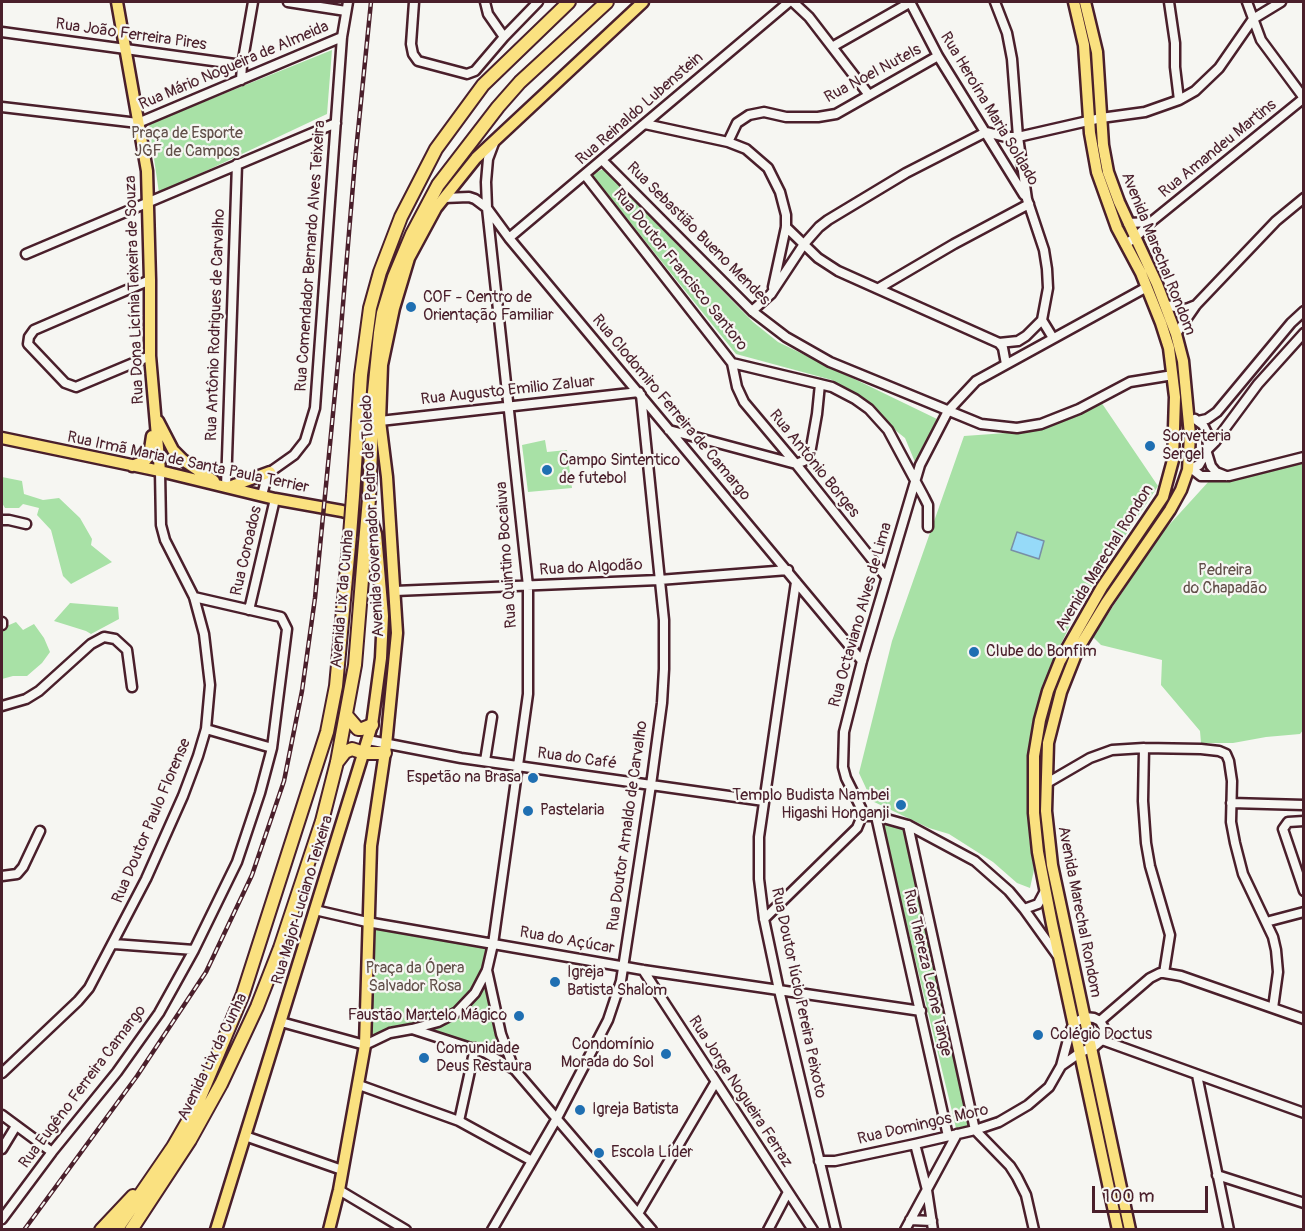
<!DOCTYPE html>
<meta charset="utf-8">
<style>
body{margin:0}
#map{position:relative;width:1305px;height:1231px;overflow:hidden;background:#f6f6f2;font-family:Pangolin,sans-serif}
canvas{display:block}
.frame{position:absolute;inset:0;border:3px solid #4a1f2b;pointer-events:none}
.scale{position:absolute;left:1092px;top:1186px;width:116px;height:27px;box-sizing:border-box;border:3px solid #4a1f2b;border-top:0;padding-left:8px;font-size:18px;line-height:21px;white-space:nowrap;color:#4a1f2b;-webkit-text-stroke:4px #f6f6f2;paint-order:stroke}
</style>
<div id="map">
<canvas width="1305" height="1231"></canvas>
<div class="frame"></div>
<div class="scale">100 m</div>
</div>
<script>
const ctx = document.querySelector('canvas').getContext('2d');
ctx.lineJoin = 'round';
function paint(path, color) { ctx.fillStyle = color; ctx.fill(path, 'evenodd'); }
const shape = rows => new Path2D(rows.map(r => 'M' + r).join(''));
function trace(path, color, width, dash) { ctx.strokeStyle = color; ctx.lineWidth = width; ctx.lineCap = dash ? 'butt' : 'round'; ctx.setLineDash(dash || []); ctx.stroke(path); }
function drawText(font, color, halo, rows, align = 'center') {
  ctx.font = font + ' Pangolin,sans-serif'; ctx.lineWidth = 4.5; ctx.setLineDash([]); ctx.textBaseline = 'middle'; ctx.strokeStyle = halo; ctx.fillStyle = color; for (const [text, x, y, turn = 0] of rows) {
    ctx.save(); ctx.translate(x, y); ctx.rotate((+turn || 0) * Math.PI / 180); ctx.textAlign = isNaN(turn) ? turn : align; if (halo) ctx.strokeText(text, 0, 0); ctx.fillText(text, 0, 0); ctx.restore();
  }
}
paint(shape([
 [332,50,327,114,159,193,149,124],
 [603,169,753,322,778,342,937,419,915,462,905,438,832,380,736,354,592,175],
 [1101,402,1158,486,1080,604,1052,663,1028,755,1029,837,1034,870,1030,888,1017,883,993,862,949,834,929,828,872,801,859,773,892,641,964,436,1034,431,1070,419],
 [545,440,547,452,567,450,572,488,528,492,522,445],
 [1303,459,1304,729,1300,734,1266,737,1233,743,1201,743,1200,731,1161,685,1162,660,1101,645,1093,637,1159,536,1210,480,1241,476],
 [2,477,22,481,24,494,43,500,59,498,80,518,92,539,91,545,112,562,71,584,63,576,51,530,37,515,39,508,23,504,19,508,5,508,2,503],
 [70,603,118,607,119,619,91,634,86,631,54,621],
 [16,622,23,630,34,624,44,638,50,652,42,663,27,676,13,676,2,679,2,628],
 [882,822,905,829,973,1125,956,1128],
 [373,926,488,945,488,959,484,972,466,1002,446,1015,410,1027,391,1026,368,1042],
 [486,985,501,1041,492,1051,427,1029,449,1021]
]), '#a8e1a6');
const water = shape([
 [1017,532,1044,541,1039,559,1011,550,1017,532]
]);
paint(water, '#96daf8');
trace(water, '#788fa6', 1.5);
const minor = shape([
 [288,2,346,11],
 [414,2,411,44,413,54,418,61,467,74,475,71,504,37,538,2],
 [485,2,488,14,504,37],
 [793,2,809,17,869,95],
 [910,2,938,56,1024,195],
 [995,2,1007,33,1012,59,1018,137,1027,199,1044,250,1047,269,1048,288,1042,320,1053,338],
 [1169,2,1175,43,1175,67,1179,100],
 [1247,2,1261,40,1304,98],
 [2,32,242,65,241,80],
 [832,47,911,2],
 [242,65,253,2],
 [2,107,138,123,342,37],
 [645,124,728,142,746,149,768,168,780,192,786,215,786,227,773,287],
 [728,142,737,123,749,115,764,112,786,117,818,117,836,114,938,56],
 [602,160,752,311,786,337,830,362,981,424,1017,428,1041,424,1079,409,1130,382,1173,375],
 [585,175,732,363,832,387,855,399,869,409,888,430,924,497,928,505,928,527],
 [444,198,469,197,475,199,487,208,509,238,862,661],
 [1128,223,1151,222],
 [786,227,818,258,838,271,999,343,1003,348,1006,364],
 [509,238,789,2],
 [1125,244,1135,238,1151,222,1304,98],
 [26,254,336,123],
 [879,288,954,244,1029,204],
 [1165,305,1186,309,1196,305],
 [752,311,771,294,804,244,819,227,828,220,906,173,986,132,1006,137,1018,137,1101,118,1145,112,1179,100,1195,91,1219,68,1253,19,1281,2],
 [1176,334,1196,305,1276,221,1304,198],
 [999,343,1018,341,1026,336,1042,320],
 [150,356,76,387,65,383,28,344,29,337,34,330,150,280],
 [732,363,737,387,744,402,796,464,886,577],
 [380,421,639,392],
 [1198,421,1207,419,1217,412,1291,323,1304,311],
 [669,430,796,464,809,459,817,414,820,384],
 [1208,449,1215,442,1258,384,1304,333],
 [1207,453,1211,466,1216,472,1226,476],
 [1192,469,1201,476,1229,476,1304,457],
 [1188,470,1199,465,1208,449,1207,433,1203,425,1195,419],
 [226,487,237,164],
 [262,495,265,484,270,472,294,455,305,441,315,408,342,37,348,2],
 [2,520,9,520,26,524],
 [796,582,759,837,759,879,764,919,779,990,836,1230],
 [395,591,659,580,788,570],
 [249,610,275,499],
 [2,622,2,625],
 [2,706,26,699,39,691,91,644,104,637,115,639,127,650,132,687],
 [206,729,272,748],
 [368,740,461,758,764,801],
 [1144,748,1143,801,1146,843,1150,866,1170,935,1164,973],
 [485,761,492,717],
 [1047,783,1090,758,1112,750,1144,748,1201,749,1219,751,1226,754,1229,761,1232,781,1231,822,1235,843,1243,874,1273,937,1276,950,1278,972,1273,1008],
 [1231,803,1304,805],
 [876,816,948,1136],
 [1304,821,1288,822,1283,829,1304,891],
 [908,825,975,1130,1010,1166,1017,1177,1026,1195,1034,1230],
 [2,876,17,874,23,867,40,831],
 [1024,909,1038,904,1045,891],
 [315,910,367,922,643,970,921,1011],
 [764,919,857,828,862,816],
 [1266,922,1304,912],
 [114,944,194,950],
 [1057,955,1024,909,1009,891,975,861,908,825,876,816,862,816,861,808,846,778,843,767,844,732,862,661,920,465,948,411,976,381,1147,287],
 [487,970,501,1034,514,1069],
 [643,970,813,1230],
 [1100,1021,1150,978,1160,973,1164,973,1181,976,1304,1019],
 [281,1022,365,1045,390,1033,412,1029,486,1053,515,1070,652,1230],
 [412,1029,438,1022,457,1012,475,993,487,970,493,944,528,694,528,586,487,208,486,182,488,159,494,143],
 [1102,1040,1304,1113],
 [2,1073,78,1001,89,988,146,879,183,796,198,756,206,729,210,685,204,634,194,597,165,540,161,525,160,471],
 [1197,1075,1229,1230],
 [359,1085,459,1121,532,1161],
 [2,1115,52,1152],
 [459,1121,475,1048],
 [245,1136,342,1170],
 [915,1144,927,1190,933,1230],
 [2,1149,16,1126],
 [819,1161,835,1161,915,1144,975,1130,999,1122,1028,1105,1049,1087,1061,1066,1070,1032,1074,1023,1085,1017,1094,1018,1100,1021,1104,1028,1102,1040,1095,1046,1081,1052,1061,1066],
 [1217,1175,1304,1203],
 [339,1190,406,1230],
 [639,1212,715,1083],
 [2,1219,52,1152,117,1072,159,1013,194,950,237,862,260,793,272,748,287,629,281,617,194,597],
 [910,1220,932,1221],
 [492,1230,557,1118,608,1020,621,981,651,785,662,703,664,669,664,620,641,395],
 [768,1230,788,1192],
 [905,1230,957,1134]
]);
const major = shape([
 [117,2,147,171,150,280,150,356,160,471],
 [1074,2,1084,45,1090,133,1097,172,1117,228,1141,273,1161,323,1169,348,1175,397,1173,460,1163,497,1102,587,1060,661,1048,691,1040,720,1034,756,1034,813,1038,852,1052,924,1118,1230],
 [1085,2,1097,52,1103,145,1108,172,1119,202,1157,284,1176,334,1183,361,1190,435,1188,470,1181,490,1170,510,1106,603,1078,649,1061,692,1048,743,1046,811,1052,865,1130,1230],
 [158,421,173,450,183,460,214,481],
 [2,438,160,471,275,499,342,511,368,519,372,522,376,534,383,616,381,658,372,725,216,1230],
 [132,466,145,461,149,456,152,436],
 [229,487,270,472],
 [329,1230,339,1190,365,1045,371,846,386,745,397,633,387,477,380,421,382,365,394,308,409,258,436,208,476,158,643,2]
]);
const highway = shape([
 [353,496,361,375,370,308,380,272,401,217,436,149,483,85,569,2],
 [369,499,373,402,380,333,383,313,394,277,412,234,438,185,498,107,520,82,607,2],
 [346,715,358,729,362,729,372,725],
 [338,761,345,752,352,749,364,753,385,753],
 [101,1230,133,1196],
 [116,1230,173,1147,195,1109,243,994,327,732,336,686,350,535],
 [131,1230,190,1140,221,1084,257,1007,280,948,322,821,337,762,355,665,365,543]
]);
trace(minor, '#4a1f2b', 13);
trace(major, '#4a1f2b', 15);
trace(highway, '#4a1f2b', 16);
trace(minor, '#f6f6f2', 8);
trace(major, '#fae180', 10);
trace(highway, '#fae180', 12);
const rail = shape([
 [24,1230,137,1076,206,972,252,875,284,781,302,691,315,598,339,352,355,161,371,2]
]);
trace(rail, '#4a1f2b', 4.5);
trace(rail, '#f6f6f2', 2, [7]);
const highwayBridge = shape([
 [350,535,353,496],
 [365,543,369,499]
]);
trace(highwayBridge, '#4a1f2b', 16, []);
trace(highwayBridge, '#fae180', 12);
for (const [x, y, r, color] of [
 [411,307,6,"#1f6fb2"],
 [1150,446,6,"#1f6fb2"],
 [547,470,6,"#1f6fb2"],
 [974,652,6,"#1f6fb2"],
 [533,778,6,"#1f6fb2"],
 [901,805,6,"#1f6fb2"],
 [528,811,6,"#1f6fb2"],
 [555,982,6,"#1f6fb2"],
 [519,1016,6,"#1f6fb2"],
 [1038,1035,6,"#1f6fb2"],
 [666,1054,6,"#1f6fb2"],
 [424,1058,6,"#1f6fb2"],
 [580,1110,6,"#1f6fb2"],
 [599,1153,6,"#1f6fb2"]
]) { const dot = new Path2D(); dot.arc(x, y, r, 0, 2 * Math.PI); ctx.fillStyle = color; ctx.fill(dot); trace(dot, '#f6f6f2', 2); }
drawText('16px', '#4a1f2b', '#f6f6f2', [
 ["Rua João Ferreira Pires",131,35,8],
 ["Rua Mário Nogueira de Almeida",234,66,-23],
 ["Rua Noel Nutels",873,74,-28],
 ["Rua Reinaldo Lubenstein",640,109,-41],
 ["Rua Heroína Maria Soldado",989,109,59],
 ["Rua Amandeu Martins",1218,149,-39],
 ["Rua Sebastião Bueno Mendes",698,234,45],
 ["Avenida Marechal Rondom",1158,254,68],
 ["Rua Comendador Bernardo Alves Teixeira",311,256,-86],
 ["Rua Doutor Francisco Santoro",680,270,51],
 ["Rua Dona Licínia Teixeira de Souza",135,290,-92],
 ["Rua Antônio Rodrigues de Carvalho",216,325,-88],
 ["Rua Augusto Emilio Zaluar",508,391,-6],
 ["Rua Clodomiro Ferreira de Camargo",671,408,50],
 ["Rua Irmã Maria de Santa Paula Terrier",188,463,12],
 ["Rua Antônio Borges",814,464,51],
 ["Avenida Governador Pedro de Toledo",373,516,-93],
 ["Rua Coroados",247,551,-77],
 ["Rua Quintino Bocaiuva",507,555,-94],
 ["Avenida Marechal Rondon",1105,558,-58],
 ["Rua do Algodão",591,568,-3],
 ["Avenida Lix da Cunha",343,599,-85],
 ["Rua Octaviano Alves de Lima",861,615,-74],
 ["Rua do Café",577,759,8],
 ["Rua Doutor Paulo Florense",152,821,-67],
 ["Rua Doutor Arnaldo de Carvalho",628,826,-82],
 ["Rua Major Luciano Teixeira",303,900,-73],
 ["Avenida Marechal Rondom",1079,912,79],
 ["Rua do Açúcar",567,941,10],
 ["Rua Thereza Leone Tange",927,973,77],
 ["Rua Doutor lúcio Pereira Peixoto",798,993,78],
 ["Avenida Lix da Cunha",213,1057,-64],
 ["Rua Eugêno Ferreira Camargo",83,1087,-53],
 ["Rua Jorge Nogueira Ferraz",740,1092,57],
 ["Rua Domingos Moro",923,1125,-13]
]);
drawText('16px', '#62504a', '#f6f6f2', [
 ["Praça de Esporte",187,134],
 ["JGF de Campos",187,152],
 ["Pedreira",1225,571],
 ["do Chapadão",1225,589],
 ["Praça da Ópera",415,969],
 ["Salvador Rosa",415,987]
]);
drawText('16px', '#4a1f2b', '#f6f6f2', [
 ["COF - Centro de",423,298],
 ["Orientação Familiar",423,316],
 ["Sorveteria",1162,437],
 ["Sergel",1162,455],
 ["Campo Sintentico",559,461],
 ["de futebol",559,479],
 ["Clube do Bonfim",986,652],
 ["Espetão na Brasa",521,778,"right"],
 ["Templo Budista Nambei",889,796,"right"],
 ["Higashi Honganji",889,814,"right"],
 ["Pastelaria",540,811],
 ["Igreja",567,973],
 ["Batista Shalom",567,991],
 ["Faustão Martelo Mágico",507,1016,"right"],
 ["Colégio Doctus",1050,1035],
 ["Condomínio",654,1045,"right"],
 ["Morada do Sol",654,1063,"right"],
 ["Comunidade",436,1049],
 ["Deus Restaura",436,1067],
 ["Igreja Batista",592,1110],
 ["Escola Líder",611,1153]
], 'left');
</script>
